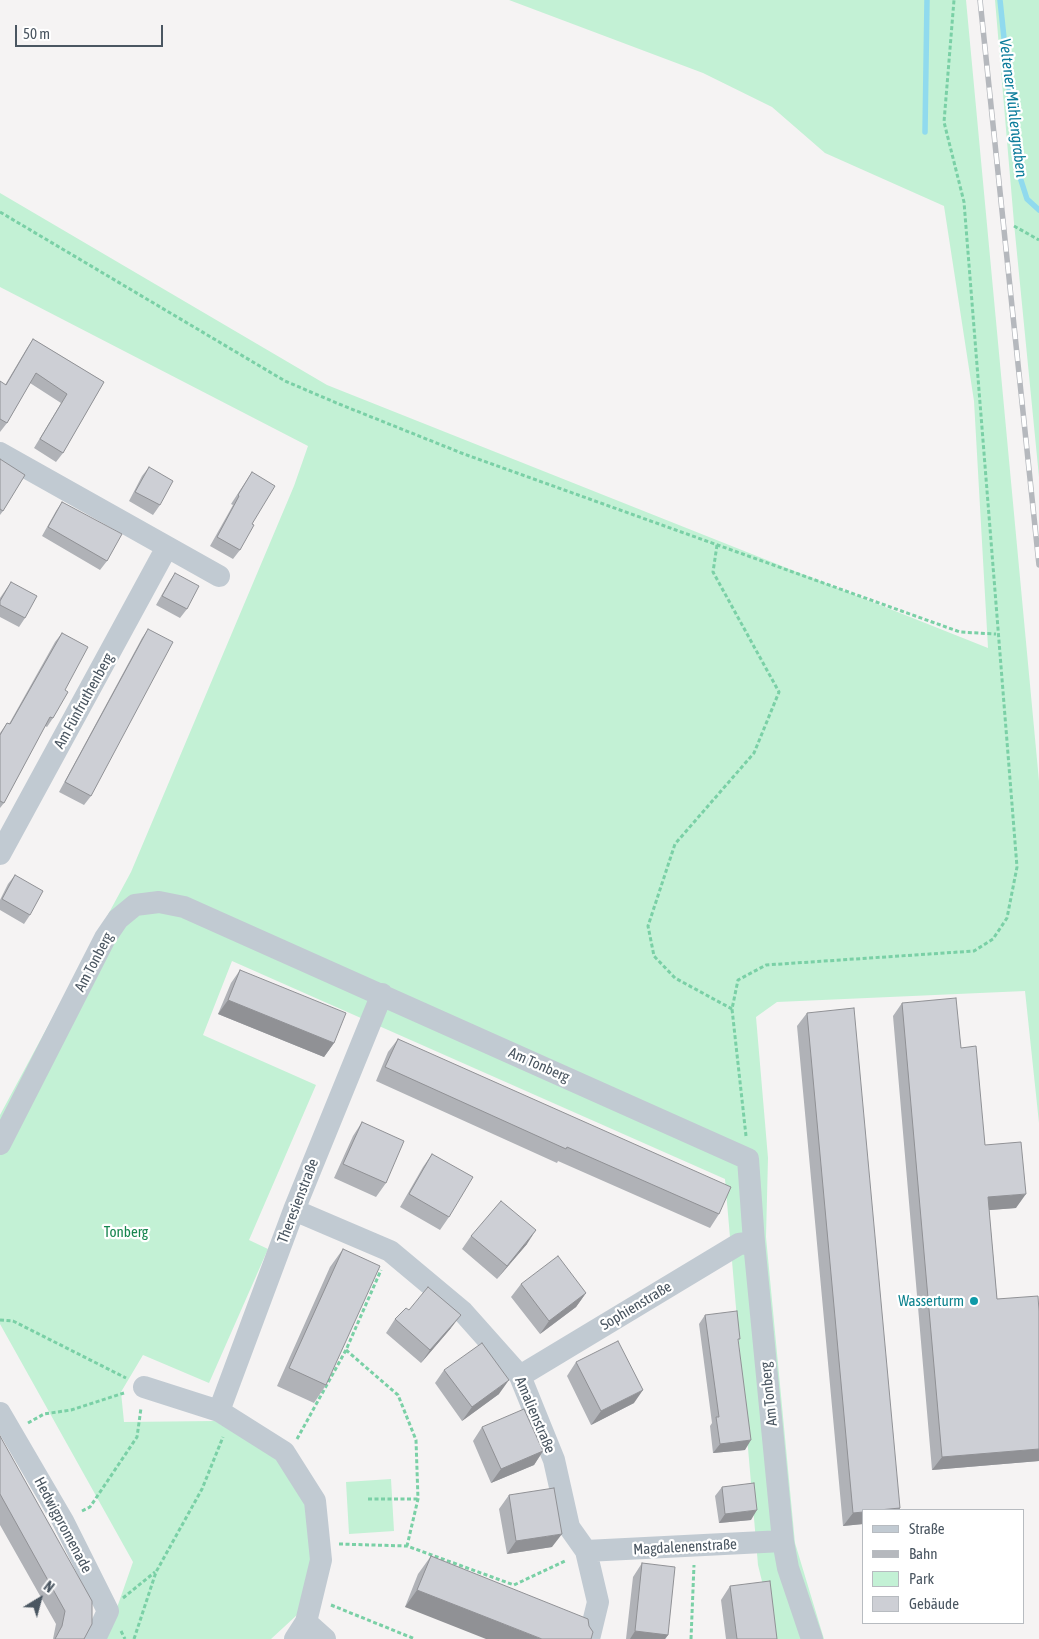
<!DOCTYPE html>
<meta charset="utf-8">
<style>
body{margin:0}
#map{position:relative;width:1039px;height:1639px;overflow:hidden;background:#f5f3f3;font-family:"Asap Condensed",sans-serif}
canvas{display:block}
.legend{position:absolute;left:862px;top:1509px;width:162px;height:115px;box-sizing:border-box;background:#fff;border:1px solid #b7bbc0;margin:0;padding:6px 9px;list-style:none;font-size:15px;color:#4a5661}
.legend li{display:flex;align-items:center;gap:10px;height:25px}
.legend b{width:25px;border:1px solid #b7bbc0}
.north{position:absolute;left:15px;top:1574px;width:50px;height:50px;-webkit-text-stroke:4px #fff;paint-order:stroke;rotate:37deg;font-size:14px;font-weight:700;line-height:20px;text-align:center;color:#4a5661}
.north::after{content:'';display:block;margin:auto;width:18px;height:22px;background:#4a5661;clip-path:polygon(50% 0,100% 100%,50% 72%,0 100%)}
.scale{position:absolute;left:15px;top:25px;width:148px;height:22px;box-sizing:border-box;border:2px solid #4a5661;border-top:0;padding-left:6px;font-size:15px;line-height:18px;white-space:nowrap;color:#4a5661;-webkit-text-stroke:4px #fff;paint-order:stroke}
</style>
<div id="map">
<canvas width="1039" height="1639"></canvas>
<ul class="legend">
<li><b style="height:6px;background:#c1cad2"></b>Straße</li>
<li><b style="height:6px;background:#b5b8bd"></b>Bahn</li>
<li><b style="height:14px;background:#c3f1d5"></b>Park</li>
<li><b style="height:14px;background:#cdcfd5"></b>Gebäude</li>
</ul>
<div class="north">N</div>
<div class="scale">50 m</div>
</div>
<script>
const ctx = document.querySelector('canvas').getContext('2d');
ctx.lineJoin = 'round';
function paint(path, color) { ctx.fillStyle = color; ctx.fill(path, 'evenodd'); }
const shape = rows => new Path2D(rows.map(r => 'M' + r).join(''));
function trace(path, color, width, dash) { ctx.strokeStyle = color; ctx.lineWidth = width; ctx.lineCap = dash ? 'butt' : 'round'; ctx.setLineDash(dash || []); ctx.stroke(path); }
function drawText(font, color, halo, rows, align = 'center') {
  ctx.font = font + ' "Asap Condensed",sans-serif'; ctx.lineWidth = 4.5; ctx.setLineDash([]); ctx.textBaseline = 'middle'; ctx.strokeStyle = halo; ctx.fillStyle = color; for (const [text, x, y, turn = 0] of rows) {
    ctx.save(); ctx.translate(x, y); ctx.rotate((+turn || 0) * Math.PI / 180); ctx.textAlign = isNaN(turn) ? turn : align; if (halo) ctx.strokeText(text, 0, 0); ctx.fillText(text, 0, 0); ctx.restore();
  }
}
paint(shape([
 [509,0,966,0,1039,781,1039,1123,1025,991,777,1002,756,1017,768,1158,766,1237,795,1543,824,1639,776,1639,758,1565,725,1179,232,961,203,1035,316,1085,249,1240,268,1249,209,1383,143,1355,121,1392,124,1422,215,1421,278,1459,305,1505,313,1562,297,1615,271,1639,106,1639,133,1562,0,1324,0,1115,131,872,294,486,308,446,0,287,0,193,327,385,988,648,974,401,944,206,825,153,772,107,703,73],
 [995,0,1039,0,1039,477,1014,223],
 [391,1479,394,1531,349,1534,346,1482]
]), '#c3f1d5');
trace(shape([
 [1000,0,1018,171,1027,199,1039,210],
 [925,132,927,0]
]), '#90daee', 5.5);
trace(shape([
 [0,212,285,381,339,404,464,454,960,632,996,634],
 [1014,226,1039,240],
 [717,545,713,572,779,692,754,753,675,844,648,926,654,956,675,978,732,1009],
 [746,1136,732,1009,738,980,766,965,974,951,993,939,1007,918,1017,867,964,202,944,122,954,0],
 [0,1320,13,1321,126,1378],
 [346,1350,398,1395,416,1440,418,1499,407,1546],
 [28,1423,44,1414,71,1410,124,1393],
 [297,1439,346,1350,381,1270],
 [368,1499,418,1499],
 [82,1511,90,1507,137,1437,141,1408],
 [339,1544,407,1546,514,1585,567,1560],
 [123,1598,155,1572],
 [331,1605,415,1639],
 [121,1631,125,1639],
 [134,1639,156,1572,202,1489,223,1437],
 [691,1639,694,1565]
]), '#7ad0a6', 3, [4, 2.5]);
trace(shape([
 [0,453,219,576],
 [0,854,167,547],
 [0,1144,105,938,118,919,135,905,159,902,184,907,748,1159,754,1242,783,1541,788,1568,812,1639],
 [294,1210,390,1251,463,1312,520,1376,554,1460,569,1527,586,1551,598,1602,589,1639],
 [520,1376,739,1244,754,1242],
 [144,1387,219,1411,284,1452,315,1501,321,1560,306,1622,295,1639],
 [219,1411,294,1210,382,994],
 [0,1413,63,1521,108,1611,95,1639],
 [586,1551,783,1541],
 [306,1622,325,1639]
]), '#c1cad2', 22);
const rail = shape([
 [980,0,1039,565]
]);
trace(rail, '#b5b8bd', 5.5);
trace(rail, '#fff', 4, [11]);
paint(shape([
 [33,339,104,382,63,453,56,462,34,448,61,403,30,383,7,423,0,432,0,381,5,385,27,348],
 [0,459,3,511,0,515],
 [149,467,160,505,153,515,129,501,142,476],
 [252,472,252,524,240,550,233,559,210,546,233,505,231,504],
 [62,502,107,561,100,570,42,536,56,511],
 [175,573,187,609,180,618,156,605,169,582],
 [11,582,25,618,19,627,0,617,0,598],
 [148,629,91,796,84,805,59,792,142,638],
 [62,633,65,690,53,718,47,727,45,726,4,803,0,808,0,733,7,723,9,724,55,642],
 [15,875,30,915,24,924,0,910,0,900,8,884],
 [240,970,334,1043,324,1057,218,1014,231,983],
 [902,1003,961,1048,985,1145,1016,1208,989,1210,997,1299,1039,1461,932,1470,893,1016],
 [807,1013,900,1508,899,1510,863,1510,863,1524,843,1526,797,1026],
 [398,1039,719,1214,710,1228,558,1161,557,1163,376,1081,388,1052],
 [362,1122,386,1183,376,1197,334,1178,353,1136],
 [432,1154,449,1217,440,1230,400,1207,423,1167],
 [471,1236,527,1244,497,1279,462,1249],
 [343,1249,326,1385,314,1403,277,1386,330,1267],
 [521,1284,586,1293,576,1307,540,1334,511,1297],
 [409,1310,451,1328,421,1363,386,1333,395,1319],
 [705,1315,738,1342,745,1450,713,1453,710,1426,712,1423,699,1324],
 [576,1362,634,1403,591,1425,567,1376],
 [444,1370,499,1394,462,1421,435,1383],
 [482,1427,543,1451,534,1465,491,1483,473,1441],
 [0,1436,84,1639,53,1639,56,1624,0,1525],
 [722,1487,751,1520,719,1523,715,1496],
 [509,1495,552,1547,507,1554,499,1509],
 [431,1556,591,1639,405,1607,418,1574],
 [642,1563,668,1635,665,1639,626,1639,633,1577],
 [730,1586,777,1639,726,1639,721,1600]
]), '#b0b2b7');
paint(shape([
 [228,1000,334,1043,324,1057,218,1014],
 [1026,1194,1016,1208,978,1211,988,1197],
 [536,1230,527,1244,497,1279,507,1266],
 [586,1293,576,1307,540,1334,549,1321],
 [461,1315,451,1328,421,1363,430,1350],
 [509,1380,499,1394,462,1421,472,1407],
 [643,1390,634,1403,591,1425,601,1411],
 [751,1440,745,1450,713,1453,720,1444],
 [1039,1449,1039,1461,932,1470,942,1457],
 [543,1451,534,1465,491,1483,501,1469],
 [900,1508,899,1510,879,1510],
 [757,1510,751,1520,719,1523,725,1514],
 [863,1512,863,1524,843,1526,853,1513],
 [562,1534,552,1547,507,1554,516,1541],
 [417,1590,542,1639,486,1639,405,1607],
 [635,1631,668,1635,665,1639,630,1639]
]), '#909195');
const building = shape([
 [33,339,104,382,63,453,40,439,67,394,36,373,7,423,0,419,0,381,6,385,33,339],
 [0,459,25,475,3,511,0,509,0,459],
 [149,467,173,481,160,505,135,492,149,467],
 [252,472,275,486,252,524,254,525,240,550,217,537,239,496,238,495,252,472],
 [62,502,122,534,107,561,48,527,62,502],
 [175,573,199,586,187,609,162,596,175,573],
 [11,582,37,596,25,618,0,605,0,601,11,582],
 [148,629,173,642,91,796,65,782,148,629],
 [62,633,88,647,65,690,68,692,53,718,50,717,4,803,0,801,0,735,7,723,10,724,62,633],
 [15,875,43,891,30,915,2,899,15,875],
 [240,970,346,1013,334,1043,228,1000,240,970],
 [956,998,961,1048,976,1046,985,1145,1021,1142,1026,1194,988,1197,997,1299,1038,1296,1039,1311,1039,1449,942,1457,902,1003,956,998],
 [854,1008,900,1508,879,1510,863,1510,863,1512,853,1513,807,1013,854,1008],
 [398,1039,731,1187,719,1214,567,1147,566,1149,385,1067,398,1039],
 [362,1122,404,1141,386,1183,343,1164,362,1122],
 [432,1154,473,1177,449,1217,409,1194,432,1154],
 [501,1201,536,1230,507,1266,471,1236,501,1201],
 [343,1249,380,1266,326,1385,289,1368,343,1249],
 [558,1256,586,1293,549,1321,521,1284,558,1256],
 [428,1287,461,1315,430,1350,395,1319,406,1308,409,1310,428,1287],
 [737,1311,740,1339,738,1339,751,1440,720,1444,716,1417,719,1417,705,1315,737,1311],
 [618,1341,643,1390,601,1411,576,1362,618,1341],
 [482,1343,509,1380,472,1407,444,1370,482,1343],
 [524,1409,543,1451,501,1469,482,1427,524,1409],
 [0,1436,92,1601,92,1624,84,1639,55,1639,62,1626,65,1611,0,1494,0,1436],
 [754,1483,757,1510,725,1514,722,1487,754,1483],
 [554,1488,562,1534,516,1541,509,1495,554,1488],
 [431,1556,588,1619,589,1626,593,1632,591,1639,542,1639,417,1590,431,1556],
 [642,1563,675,1567,668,1635,635,1631,642,1563],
 [770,1581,777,1639,737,1639,730,1586,770,1581]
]);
paint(building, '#cdcfd5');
trace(building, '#909195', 1);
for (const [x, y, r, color] of [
 [974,1301,5,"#0f9aa8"]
]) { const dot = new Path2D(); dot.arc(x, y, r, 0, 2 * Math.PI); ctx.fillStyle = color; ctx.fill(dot); trace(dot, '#fff', 2); }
drawText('15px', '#4a5661', '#fff', [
 ["Am Fünfruthenberg",84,701,-61],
 ["Am Tonberg",94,962,-62],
 ["Am Tonberg",539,1065,24],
 ["Theresienstraße",298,1201,-69],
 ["Sophienstraße",636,1306,-31],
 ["Am Tonberg",769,1394,-96],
 ["Amalienstraße",535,1415,67],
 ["Hedwigpromenade",63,1525,62],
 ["Magdalenenstraße",685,1547,-3]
]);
drawText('15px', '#17864f', '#fff', [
 ["Tonberg",126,1232]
]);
drawText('15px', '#0d838f', '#fff', [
 ["Wasserturm",964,1301]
], 'right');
drawText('italic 16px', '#0c7c9b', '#fff', [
 ["Veltener Mühlengraben",1013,108,83]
]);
</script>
